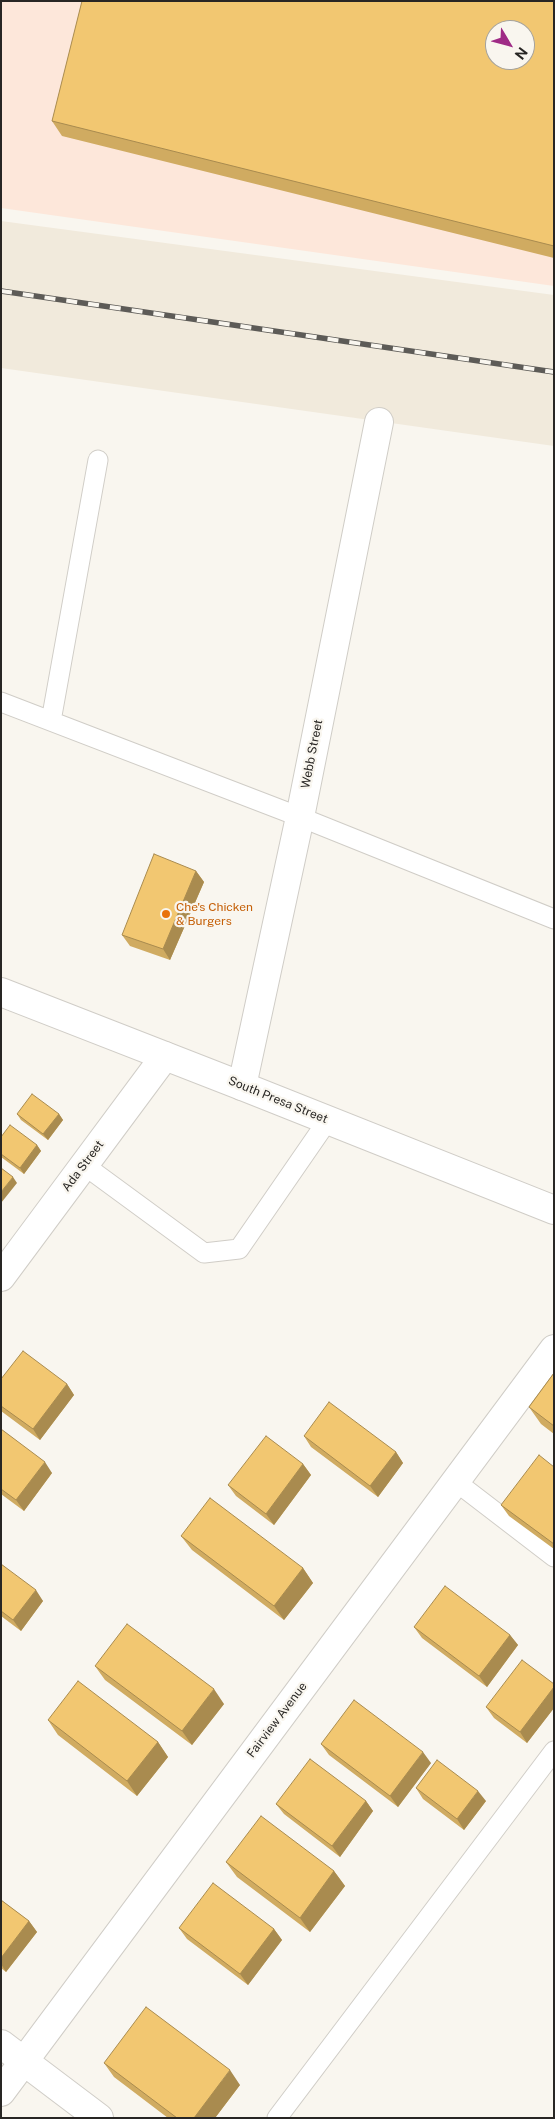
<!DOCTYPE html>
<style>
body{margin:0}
#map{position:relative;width:555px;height:2119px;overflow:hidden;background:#f9f6ef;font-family:"Public Sans",sans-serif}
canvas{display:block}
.frame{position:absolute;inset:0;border:2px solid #282624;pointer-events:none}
.north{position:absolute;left:485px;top:20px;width:50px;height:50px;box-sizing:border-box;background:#f9f6ef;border:1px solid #a5a39e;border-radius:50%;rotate:127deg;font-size:14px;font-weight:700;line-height:20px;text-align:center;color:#282624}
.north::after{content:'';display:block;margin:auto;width:18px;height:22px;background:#9f2b86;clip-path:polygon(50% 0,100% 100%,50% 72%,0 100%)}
</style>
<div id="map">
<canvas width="555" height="2119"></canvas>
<div class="frame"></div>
<div class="north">N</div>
</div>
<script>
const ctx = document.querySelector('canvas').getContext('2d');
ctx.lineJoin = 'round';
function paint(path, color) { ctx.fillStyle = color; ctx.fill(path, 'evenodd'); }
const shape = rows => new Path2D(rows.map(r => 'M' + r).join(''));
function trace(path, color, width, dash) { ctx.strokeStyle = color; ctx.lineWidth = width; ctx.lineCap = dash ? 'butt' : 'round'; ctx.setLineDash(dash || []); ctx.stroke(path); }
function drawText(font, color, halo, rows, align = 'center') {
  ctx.font = font + ' "Public Sans",sans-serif'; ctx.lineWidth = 4.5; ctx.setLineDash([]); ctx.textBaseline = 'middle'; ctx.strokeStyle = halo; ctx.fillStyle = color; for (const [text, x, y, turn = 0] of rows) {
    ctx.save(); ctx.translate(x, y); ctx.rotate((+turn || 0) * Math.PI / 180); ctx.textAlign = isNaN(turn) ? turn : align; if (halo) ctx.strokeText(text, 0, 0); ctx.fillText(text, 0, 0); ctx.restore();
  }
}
paint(shape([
 [1,221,554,295,554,446,1,368]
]), '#f1eadc');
paint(shape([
 [1,1,554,1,554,286,1,208],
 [495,30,525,30,525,60,495,60]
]), '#fde7da');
const service = shape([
 [1,702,300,817,554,919],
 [51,721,98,460],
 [84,1165,204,1253,239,1249,328,1120],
 [455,1481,554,1557],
 [277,2118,554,1751]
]);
const minor = shape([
 [242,1086,300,817,379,422],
 [1,1277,165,1056],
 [1,2044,99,2118],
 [1,2092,554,1349]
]);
const secondary = shape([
 [1,992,242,1086,554,1210]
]);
trace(service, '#d0cdc7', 21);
trace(minor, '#d0cdc7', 30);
trace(secondary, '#d0cdc7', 30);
trace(service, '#fff', 19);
trace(minor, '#fff', 28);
trace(secondary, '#fff', 28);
const rail = shape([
 [1,291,554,372]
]);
trace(rail, '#5d5b57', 5.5);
trace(rail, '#f9f6ef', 4, [11]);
paint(shape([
 [554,1,554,258,62,136,52,121],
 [196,871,204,882,170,960,130,946,122,935],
 [17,1114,59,1114,63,1120,48,1140,21,1120],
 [1,1137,37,1145,41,1151,24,1174,1,1157],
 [554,1373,554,1434,541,1424,529,1407],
 [1,1379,67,1384,74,1395,40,1440,1,1411],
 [1,1429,52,1473,24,1511,1,1494],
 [304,1436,396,1452,403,1463,378,1497,311,1447],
 [303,1464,311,1475,274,1525,236,1496,228,1485],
 [554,1467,554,1549,509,1516,501,1505],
 [181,1536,303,1568,313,1583,284,1620,192,1550],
 [1,1564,43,1601,21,1631,1,1616],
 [414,1627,510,1635,518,1645,487,1687,422,1638],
 [95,1666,224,1704,192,1745,105,1680],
 [554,1684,554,1708,527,1743,494,1718,486,1707],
 [48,1720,158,1742,168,1757,137,1796,58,1735],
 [321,1744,431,1763,398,1807,329,1755],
 [416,1788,486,1801,464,1830,423,1799],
 [366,1801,373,1811,340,1857,284,1814,276,1804],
 [226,1862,334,1871,345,1886,310,1932,237,1877],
 [1,1900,29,1921,37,1932,6,1972,1,1968],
 [179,1928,274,1929,282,1940,248,1985,187,1939],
 [104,2063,240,2085,215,2118,168,2118,114,2077]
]), '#d0ab61');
paint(shape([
 [196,871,204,882,170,960,163,949],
 [59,1114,63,1120,48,1140,43,1134],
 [37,1145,41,1151,24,1174,20,1168],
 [13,1177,17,1183,1,1203,1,1192],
 [67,1384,74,1395,40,1440,33,1429],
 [396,1452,403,1463,378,1497,370,1486],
 [45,1462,52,1473,24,1511,16,1500],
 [303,1464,311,1475,274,1525,266,1514],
 [303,1568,313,1583,284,1620,274,1606],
 [36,1590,43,1601,21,1631,13,1620],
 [510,1635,518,1645,487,1687,479,1676],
 [554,1687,554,1708,527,1743,520,1732],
 [214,1689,224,1704,192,1745,182,1731],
 [158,1742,168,1757,137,1796,127,1781],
 [423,1752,431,1763,398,1807,390,1796],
 [478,1791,486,1801,464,1830,457,1819],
 [366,1801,373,1811,340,1857,332,1846],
 [334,1871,345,1886,310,1932,300,1918],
 [29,1921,37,1932,6,1972,1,1964,1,1958],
 [274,1929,282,1940,248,1985,240,1974],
 [230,2070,240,2085,215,2118,194,2118]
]), '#a98b4f');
const building = shape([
 [82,1,554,1,554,246,52,121,82,1],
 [495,30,525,30,525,60,495,60,495,30],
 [154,854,196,871,163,949,122,935,154,854],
 [32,1094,59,1114,43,1134,17,1114,32,1094],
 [10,1125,37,1145,20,1168,1,1154,1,1137,10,1125],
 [1,1168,13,1177,1,1192,1,1168],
 [23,1351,67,1384,33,1429,1,1406,1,1379,23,1351],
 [554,1373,554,1426,529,1407,554,1373],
 [329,1402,396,1452,370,1486,304,1436,329,1402],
 [1,1429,45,1462,16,1500,1,1489,1,1429],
 [266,1436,303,1464,266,1514,228,1485,266,1436],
 [539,1455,554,1467,554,1544,501,1505,539,1455],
 [210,1498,303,1568,274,1606,181,1536,210,1498],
 [1,1564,36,1590,13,1620,1,1611,1,1564],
 [445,1586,510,1635,479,1676,414,1627,445,1586],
 [127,1624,214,1689,182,1731,95,1666,127,1624],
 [522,1660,554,1684,554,1687,520,1732,486,1707,522,1660],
 [78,1681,158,1742,127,1781,48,1720,78,1681],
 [354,1700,423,1752,390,1796,321,1744,354,1700],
 [310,1759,366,1801,332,1846,276,1804,310,1759],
 [437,1760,478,1791,457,1819,416,1788,437,1760],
 [261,1816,334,1871,300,1918,226,1862,261,1816],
 [213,1883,274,1929,240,1974,179,1928,213,1883],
 [1,1900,29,1921,1,1958,1,1900],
 [146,2007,230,2070,194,2118,177,2118,104,2063,146,2007]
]);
paint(building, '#f2c771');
trace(building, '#a98b4f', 1);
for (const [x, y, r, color] of [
 [166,914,5,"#e8710a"]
]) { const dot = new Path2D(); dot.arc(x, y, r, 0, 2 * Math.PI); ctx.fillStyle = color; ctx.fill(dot); trace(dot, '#f9f6ef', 2); }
drawText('12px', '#282624', '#f9f6ef', [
 ["Webb Street",312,754,-79],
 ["South Presa Street",278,1100,22],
 ["Ada Street",83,1166,-53],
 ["Fairview Avenue",277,1720,-53]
]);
drawText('12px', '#c56008', '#f9f6ef', [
 ["Che's Chicken",176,907],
 ["& Burgers",176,921]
], 'left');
</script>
